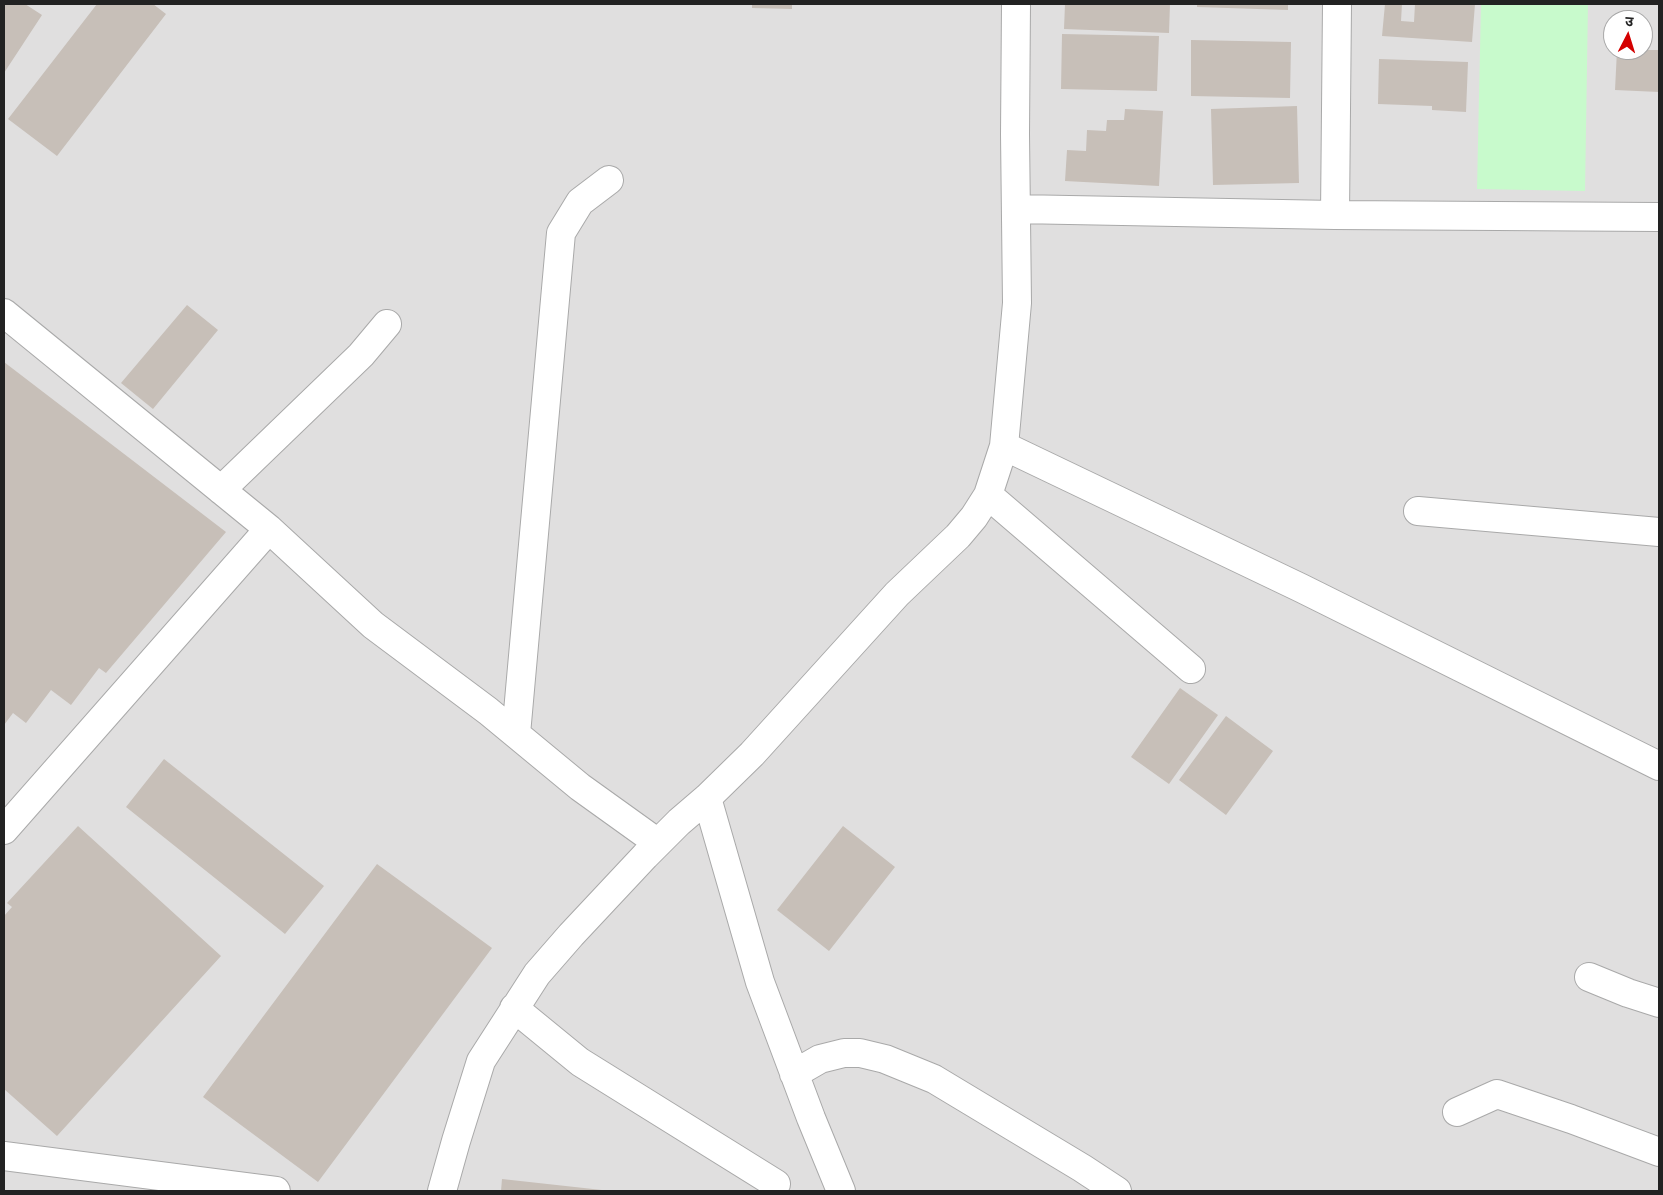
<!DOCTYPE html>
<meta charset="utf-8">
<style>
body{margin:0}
#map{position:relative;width:1663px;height:1195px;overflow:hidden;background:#f2efe9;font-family:Inter,"Noto Sans Devanagari",sans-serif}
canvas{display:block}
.frame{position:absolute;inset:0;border:5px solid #222;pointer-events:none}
.north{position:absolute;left:1603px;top:10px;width:50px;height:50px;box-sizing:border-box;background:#fff;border:1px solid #a7a7a7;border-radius:50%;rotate:5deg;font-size:14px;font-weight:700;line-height:20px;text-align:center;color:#222}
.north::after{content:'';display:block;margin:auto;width:18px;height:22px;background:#d40000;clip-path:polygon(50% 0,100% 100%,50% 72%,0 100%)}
</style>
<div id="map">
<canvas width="1663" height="1195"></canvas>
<div class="frame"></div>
<div class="north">उ</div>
</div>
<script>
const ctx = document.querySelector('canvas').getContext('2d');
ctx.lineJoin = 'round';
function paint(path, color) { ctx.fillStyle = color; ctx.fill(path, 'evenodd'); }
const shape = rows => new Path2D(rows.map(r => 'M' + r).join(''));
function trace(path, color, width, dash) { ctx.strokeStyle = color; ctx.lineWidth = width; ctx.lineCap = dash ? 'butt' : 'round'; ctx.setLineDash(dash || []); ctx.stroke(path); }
paint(shape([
 [4,4,1659,4,1659,1191,4,1191],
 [1613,20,1643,20,1643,50,1613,50]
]), '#e0dfdf');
paint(shape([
 [1481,4,1588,4,1585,191,1477,189]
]), '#c8facc');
paint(shape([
 [4,4,25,4,42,15,4,73],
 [97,4,153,4,166,14,57,156,8,119],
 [752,4,792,4,792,9,752,8],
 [1065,4,1170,4,1169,33,1064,29],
 [1197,4,1288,4,1288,10,1197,7],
 [1385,4,1402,4,1401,21,1414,22,1415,4,1475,4,1472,42,1382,36],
 [1062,34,1159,36,1157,91,1061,89],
 [1191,40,1291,42,1290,98,1191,96],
 [1617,50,1659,50,1659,92,1615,90],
 [1379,59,1468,62,1466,112,1432,110,1432,106,1378,104],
 [1297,106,1299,183,1213,185,1211,109],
 [1125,109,1163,111,1159,186,1065,181,1067,150,1086,151,1087,130,1106,131,1107,120,1124,120],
 [187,305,218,330,153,409,121,383],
 [4,362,226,532,106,673,99,668,71,705,51,690,26,723,13,713,4,725],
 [1180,688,1218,715,1169,784,1131,757],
 [1226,716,1273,751,1226,815,1179,780],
 [164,759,324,886,285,934,126,807],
 [78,826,221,956,57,1136,4,1089,4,916,12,907,7,903],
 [843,826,895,867,829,951,777,910],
 [377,864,492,948,318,1182,203,1097],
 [502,1179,602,1190,602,1191,501,1191]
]), '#c7bfb8');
const minor = shape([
 [1016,209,1335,215,1659,217],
 [1335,215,1337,4],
 [4,313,269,529,373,625,488,711,580,787,658,843],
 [1004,446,1301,588,1659,766],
 [221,490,361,355,387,324],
 [988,495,1191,669],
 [1418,511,1659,532],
 [516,734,561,233,580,202,609,180],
 [707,798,760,982,811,1118,841,1191],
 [4,830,269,529],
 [1589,977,1628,993,1659,1003],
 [514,1008,580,1062,776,1184],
 [794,1074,820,1059,844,1053,860,1053,885,1059,934,1079,1082,1168,1117,1191],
 [1457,1112,1497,1094,1571,1119,1659,1152],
 [4,1156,276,1191],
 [442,1191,456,1141,481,1061,537,974,571,935,645,856,679,822,707,798,752,754,897,594,958,536,974,517,988,495,1004,446,1017,303,1015,134,1016,4]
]);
trace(minor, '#a9a9a9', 30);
trace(minor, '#fff', 28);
</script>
